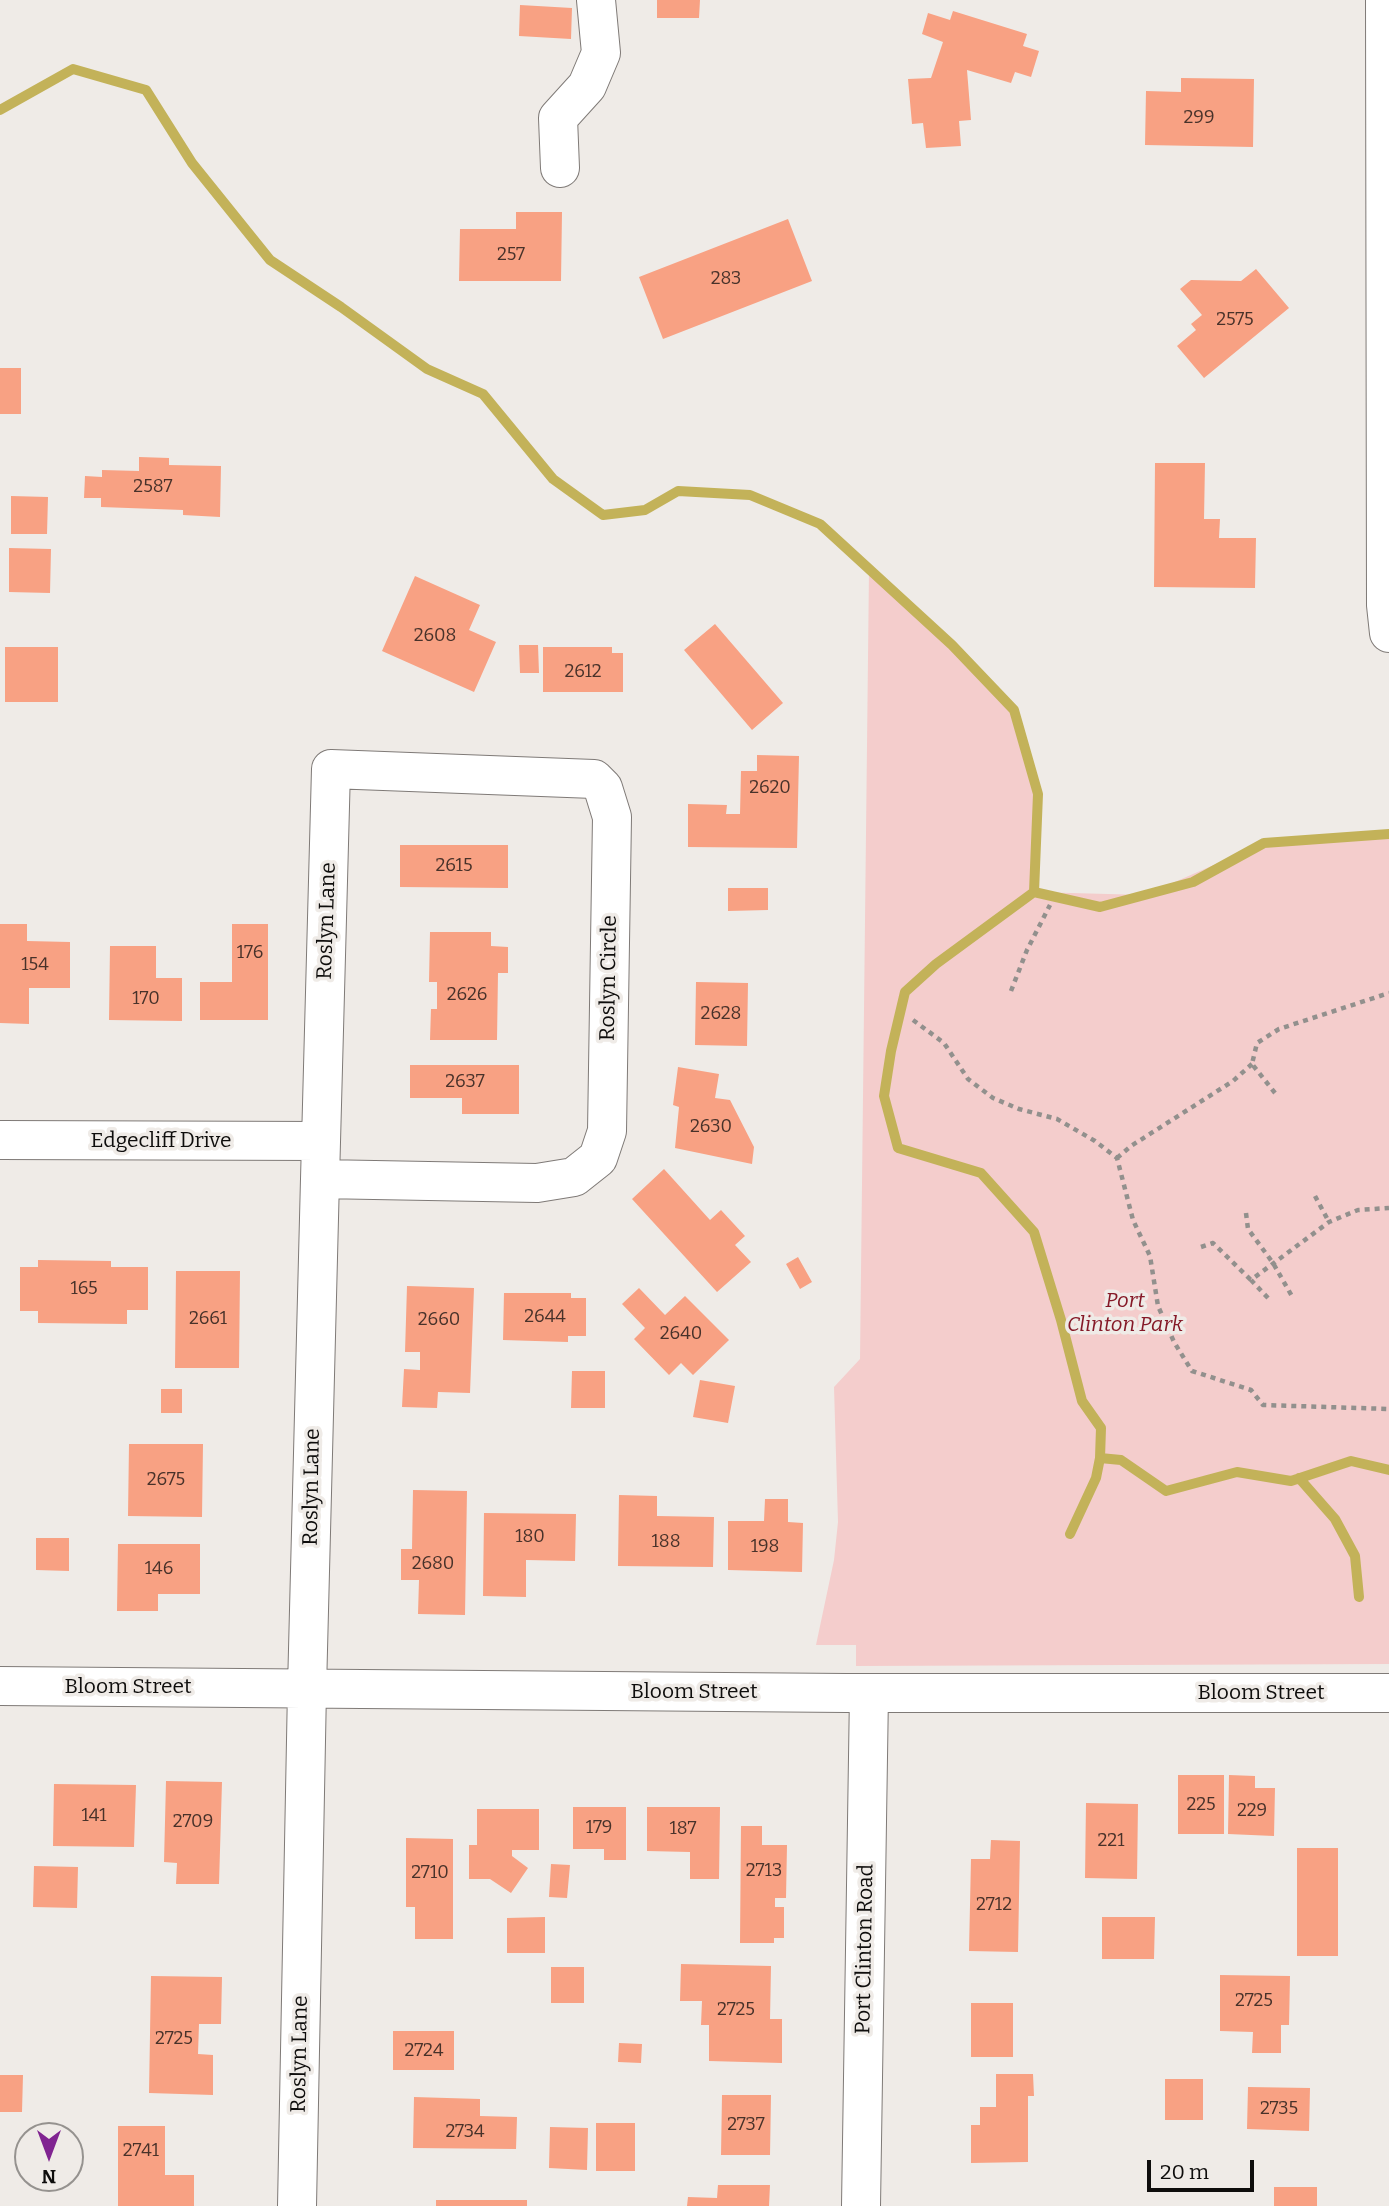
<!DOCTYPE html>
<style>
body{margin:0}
#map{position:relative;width:1389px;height:2206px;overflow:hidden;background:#efebe7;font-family:Bitter,serif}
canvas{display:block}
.north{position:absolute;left:14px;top:2122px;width:70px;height:70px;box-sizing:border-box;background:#efebe7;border:2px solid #95928f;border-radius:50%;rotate:180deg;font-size:19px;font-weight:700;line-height:28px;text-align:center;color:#0e0d0c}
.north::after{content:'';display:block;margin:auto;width:24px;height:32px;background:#802491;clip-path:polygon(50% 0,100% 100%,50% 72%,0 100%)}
.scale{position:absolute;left:1147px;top:2160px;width:107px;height:32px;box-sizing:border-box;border:4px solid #0e0d0c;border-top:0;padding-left:9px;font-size:21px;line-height:24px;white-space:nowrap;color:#0e0d0c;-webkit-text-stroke:5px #efebe7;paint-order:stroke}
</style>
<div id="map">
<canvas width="1389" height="2206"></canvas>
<div class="north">N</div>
<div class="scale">20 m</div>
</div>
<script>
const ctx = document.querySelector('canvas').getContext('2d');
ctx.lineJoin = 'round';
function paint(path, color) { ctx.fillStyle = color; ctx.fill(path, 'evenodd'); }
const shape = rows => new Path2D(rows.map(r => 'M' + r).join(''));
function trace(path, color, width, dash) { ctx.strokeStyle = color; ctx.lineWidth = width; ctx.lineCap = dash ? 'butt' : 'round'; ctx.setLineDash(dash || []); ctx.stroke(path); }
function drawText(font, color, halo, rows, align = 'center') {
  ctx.font = font + ' Bitter,serif'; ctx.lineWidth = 7; ctx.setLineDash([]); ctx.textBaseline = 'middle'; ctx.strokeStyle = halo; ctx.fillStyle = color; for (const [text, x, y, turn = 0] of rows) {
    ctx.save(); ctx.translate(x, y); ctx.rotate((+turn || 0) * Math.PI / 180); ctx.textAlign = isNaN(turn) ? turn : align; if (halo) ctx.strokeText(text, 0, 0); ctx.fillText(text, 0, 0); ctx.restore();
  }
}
paint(shape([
 [869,570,1014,710,1038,794,1034,892,1145,895,1264,843,1389,834,1389,1664,856,1666,856,1645,816,1645,834,1560,838,1522,834,1387,860,1359]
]), '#f4cdcc');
trace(shape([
 [0,110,73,69,146,90,192,163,270,260,341,307,427,369,483,394,553,479,603,515,645,510,678,491,750,495,820,524,952,645,1014,710,1038,794,1034,892,1100,907,1193,882,1264,843,1389,834],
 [1034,892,936,964,905,992,891,1051,884,1096,898,1148,981,1173,1034,1232,1061,1320,1082,1401,1101,1428,1100,1458,1121,1460,1166,1491,1237,1472,1291,1481,1351,1461,1389,1470],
 [1299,1478,1335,1519,1355,1556,1359,1597],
 [1070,1534,1096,1478,1100,1458]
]), '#c3b259', 10);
paint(shape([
 [657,0,700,0,699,18,657,18],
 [520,5,572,8,571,39,519,36],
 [953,11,1027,34,1023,46,1039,51,1031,77,1015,72,1011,83,967,70,971,120,959,121,961,146,926,148,923,123,912,124,908,79,931,78,943,42,922,34,928,13,950,20],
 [1181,78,1254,79,1253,147,1145,145,1146,91,1181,92],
 [516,212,562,212,561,281,459,281,460,229,516,229],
 [788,219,812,281,663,339,639,277],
 [1256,269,1289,308,1204,378,1177,346,1196,330,1191,324,1202,315,1180,289,1191,280,1241,281],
 [0,368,21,368,21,414,0,414],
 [139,457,169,458,169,465,221,466,220,517,183,515,183,510,101,507,101,498,84,498,85,476,102,477,102,470,139,471],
 [1155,463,1205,463,1204,519,1220,519,1219,538,1256,538,1255,588,1154,587],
 [11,496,48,497,47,534,11,534],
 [9,548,51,549,50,593,9,592],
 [415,576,480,605,469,630,496,642,474,692,382,651],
 [715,624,783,703,752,730,684,650],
 [519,645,538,645,539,673,520,673],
 [5,647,58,647,58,702,5,702],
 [543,647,612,647,612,653,623,653,623,692,543,692],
 [757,755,799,756,797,848,688,847,688,804,727,805,726,814,740,814,741,771,757,771],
 [400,845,508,845,508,888,400,887],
 [728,888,768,888,768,910,728,911],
 [0,924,27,924,27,941,70,942,70,988,29,988,29,1024,0,1023],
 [232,924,268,924,268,1020,200,1020,200,982,232,982],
 [430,932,491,932,491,946,508,947,508,973,498,973,497,1040,430,1040,431,1009,437,1009,437,982,429,982],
 [110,946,156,946,156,978,182,978,182,1021,109,1020],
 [696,982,748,983,747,1046,695,1045],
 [410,1065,519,1065,519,1114,462,1114,462,1098,410,1098],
 [678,1067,719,1074,715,1098,730,1100,754,1147,752,1164,675,1148,679,1107,673,1105],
 [664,1169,710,1220,721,1210,745,1236,735,1245,751,1262,717,1292,632,1199],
 [798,1257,812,1282,800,1289,786,1264],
 [38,1260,111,1261,111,1267,148,1267,148,1310,127,1310,127,1324,38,1323,38,1311,20,1311,20,1267,38,1267],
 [176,1271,240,1271,239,1368,175,1368],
 [407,1286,474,1288,470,1393,438,1392,437,1408,402,1407,404,1369,420,1370,420,1352,405,1352],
 [639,1288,665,1315,685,1296,729,1340,693,1375,681,1363,669,1375,634,1339,645,1328,622,1304],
 [504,1293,571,1293,571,1298,586,1298,586,1336,568,1336,568,1342,503,1340],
 [572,1371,605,1371,605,1408,571,1408],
 [700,1380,735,1386,728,1423,693,1417],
 [161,1389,182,1389,182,1413,161,1413],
 [129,1444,203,1444,202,1517,128,1516],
 [413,1490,467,1491,465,1615,418,1614,419,1580,401,1580,401,1549,412,1549],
 [619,1495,657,1496,657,1516,714,1517,713,1567,618,1566],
 [765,1499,788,1499,788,1522,803,1523,802,1572,728,1570,728,1521,764,1521],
 [484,1513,576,1514,575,1561,526,1560,526,1597,483,1596],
 [36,1538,69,1538,69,1571,36,1570],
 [118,1544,200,1544,200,1594,158,1594,158,1611,117,1611],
 [1178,1775,1224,1775,1224,1834,1178,1834],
 [1229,1775,1255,1776,1255,1788,1275,1788,1274,1836,1228,1834],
 [166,1781,222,1782,219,1884,176,1884,177,1863,164,1862],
 [54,1784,136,1785,134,1847,53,1846],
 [1086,1803,1138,1804,1137,1879,1085,1878],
 [573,1807,626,1807,626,1860,604,1860,604,1849,573,1849],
 [647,1807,720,1807,719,1879,690,1879,690,1852,647,1851],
 [477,1809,539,1809,539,1850,512,1850,512,1856,528,1868,511,1893,490,1879,469,1879,469,1845,477,1845],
 [741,1826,762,1826,762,1845,787,1845,786,1898,775,1898,775,1907,784,1907,784,1938,774,1938,774,1943,740,1943],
 [406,1838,453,1839,453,1939,415,1939,415,1907,406,1907],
 [991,1840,1020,1841,1018,1952,969,1951,971,1859,990,1859],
 [1297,1848,1338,1848,1338,1956,1297,1956],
 [551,1864,570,1865,567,1898,549,1897],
 [34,1866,78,1867,77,1908,33,1907],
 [545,1917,545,1953,507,1953,507,1918],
 [1102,1917,1155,1917,1154,1959,1102,1959],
 [681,1964,771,1966,770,2019,782,2019,782,2063,709,2061,709,2025,701,2025,702,2001,680,2001],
 [551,1967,584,1967,584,2003,551,2003],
 [1220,1975,1290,1976,1289,2025,1281,2025,1281,2053,1252,2053,1253,2032,1220,2031],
 [151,1976,222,1977,221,2024,199,2024,198,2054,213,2055,213,2095,149,2093],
 [971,2003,1013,2003,1013,2057,971,2057],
 [393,2031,454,2031,454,2070,393,2070],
 [619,2043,642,2044,641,2063,618,2062],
 [996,2074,1033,2074,1034,2096,1028,2096,1028,2162,971,2163,971,2125,980,2125,980,2107,996,2107],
 [0,2075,23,2075,22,2112,0,2112],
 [1165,2079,1203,2079,1203,2120,1165,2120],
 [1248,2087,1310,2088,1309,2131,1247,2129],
 [722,2095,771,2095,770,2155,721,2155],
 [414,2097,480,2099,480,2116,517,2117,516,2149,413,2148],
 [596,2123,635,2123,635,2171,596,2171],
 [118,2126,165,2126,165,2175,194,2175,194,2206,118,2206],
 [550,2127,588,2128,587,2170,549,2168],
 [718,2185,770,2185,769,2206,687,2206,688,2197,717,2198],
 [1274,2187,1317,2187,1317,2206,1274,2206],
 [436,2200,527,2200,527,2206,436,2206]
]), '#f8a183');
const minor = shape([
 [1385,0,1386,605,1389,633],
 [560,168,558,118,587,86,601,53,596,0],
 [0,1140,321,1141],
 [0,1686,846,1693,1389,1693],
 [297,2206,307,1689,320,1179,331,769,594,779,603,788,612,817,607,1131,598,1158,574,1177,537,1183,320,1179],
 [861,2206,869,1693]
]);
trace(minor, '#7f7a77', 40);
trace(shape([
 [1011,991,1027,950,1050,905],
 [913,1020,944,1043,968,1079,993,1098,1019,1109,1057,1119,1095,1141,1117,1158,1133,1220,1150,1256,1158,1306,1174,1342,1192,1371,1251,1390,1263,1405,1389,1409],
 [1275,1093,1252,1064,1257,1043,1279,1029,1389,993],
 [1117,1158,1131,1146,1233,1081,1252,1064],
 [1315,1196,1329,1222],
 [1246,1213,1248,1229,1273,1263,1293,1298],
 [1201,1247,1213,1243,1251,1280],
 [1268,1298,1251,1280,1329,1222,1358,1210,1389,1208]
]), '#92908d', 4.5, [5, 5]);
trace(minor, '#fff', 38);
drawText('18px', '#48322a', null, [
 ["299",1199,118],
 ["257",511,255],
 ["283",726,279],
 ["2575",1235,320],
 ["2587",153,487],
 ["2608",435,636],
 ["2612",583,672],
 ["2620",770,788],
 ["2615",454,866],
 ["176",250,953],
 ["154",35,965],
 ["2626",467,995],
 ["170",146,999],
 ["2628",721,1014],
 ["2637",465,1082],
 ["2630",711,1127],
 ["165",84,1289],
 ["2644",545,1317],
 ["2661",208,1319],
 ["2660",439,1320],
 ["2640",681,1334],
 ["2675",166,1480],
 ["180",530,1537],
 ["188",666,1542],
 ["198",765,1547],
 ["2680",433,1564],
 ["146",159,1569],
 ["225",1201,1805],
 ["229",1252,1811],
 ["141",94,1816],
 ["2709",193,1822],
 ["179",599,1828],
 ["187",683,1829],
 ["221",1111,1841],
 ["2713",764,1871],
 ["2710",430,1873],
 ["2712",994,1905],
 ["2725",1254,2001],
 ["2725",736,2010],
 ["2725",174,2039],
 ["2724",424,2051],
 ["2735",1279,2109],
 ["2737",746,2125],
 ["2734",465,2132],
 ["2741",141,2151]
]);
drawText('21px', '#0e0d0c', '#efebe7', [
 ["Roslyn Lane",327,921,-88],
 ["Roslyn Circle",609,978,-89],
 ["Edgecliff Drive",161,1141],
 ["Roslyn Lane",312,1487,-89],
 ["Bloom Street",128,1687],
 ["Bloom Street",694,1692],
 ["Bloom Street",1261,1693],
 ["Port Clinton Road",865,1949,-89],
 ["Roslyn Lane",300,2054,-89]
]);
drawText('italic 21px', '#851927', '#efebe7', [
 ["Port",1125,1301],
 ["Clinton Park",1125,1325]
]);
</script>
